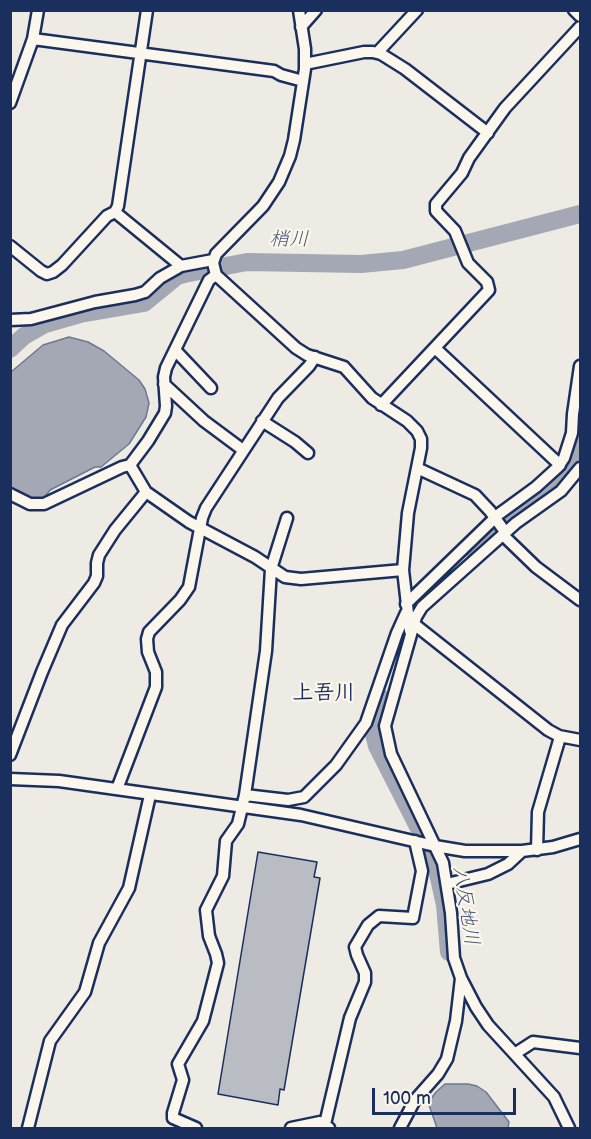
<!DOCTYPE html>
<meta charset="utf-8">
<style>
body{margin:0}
#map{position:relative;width:591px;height:1139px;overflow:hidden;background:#eeebe4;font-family:"Balsamiq Sans",sans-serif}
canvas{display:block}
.frame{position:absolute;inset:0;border:12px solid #1b2f5e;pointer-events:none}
.scale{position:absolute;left:372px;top:1088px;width:144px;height:27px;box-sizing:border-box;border:3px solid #1b2f5e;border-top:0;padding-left:8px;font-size:18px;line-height:21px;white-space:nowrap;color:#1b2f5e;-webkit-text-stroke:4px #fbf7ec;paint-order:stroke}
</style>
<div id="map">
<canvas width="591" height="1139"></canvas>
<div class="frame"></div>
<div class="scale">100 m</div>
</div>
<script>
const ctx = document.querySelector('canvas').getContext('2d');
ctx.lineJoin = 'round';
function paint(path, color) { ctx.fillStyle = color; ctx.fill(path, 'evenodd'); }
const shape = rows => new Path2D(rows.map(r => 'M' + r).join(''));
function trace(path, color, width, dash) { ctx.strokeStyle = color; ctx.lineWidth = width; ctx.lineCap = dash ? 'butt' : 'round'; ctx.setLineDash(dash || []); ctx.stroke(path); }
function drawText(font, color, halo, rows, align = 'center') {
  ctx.font = font + ' "Balsamiq Sans","Klee One",sans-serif'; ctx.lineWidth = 4.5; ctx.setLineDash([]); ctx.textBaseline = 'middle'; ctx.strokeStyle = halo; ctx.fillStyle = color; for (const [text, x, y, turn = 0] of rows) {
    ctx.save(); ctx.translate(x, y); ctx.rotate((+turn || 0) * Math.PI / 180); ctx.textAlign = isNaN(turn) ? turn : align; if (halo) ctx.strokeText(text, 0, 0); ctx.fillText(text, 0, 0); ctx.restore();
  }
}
const water = shape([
 [69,337,88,342,104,351,139,380,145,389,149,403,146,417,129,444,101,467,95,467,50,490,45,497,34,501,11,491,11,372,43,345,69,337],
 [445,1084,468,1084,477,1086,486,1092,509,1122,508,1128,437,1128,429,1105,430,1100,436,1092,445,1084]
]);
paint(water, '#a3a8b4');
trace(water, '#6d7892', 1.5);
trace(shape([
 [10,349,24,336,45,324,80,314,144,303,177,276,184,274,247,262,361,264,403,260,580,214],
 [470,548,504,519,557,481,567,471,576,451,580,433,580,415],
 [412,607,444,574],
 [379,696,374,714,374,734,377,746,435,860,445,905,449,952]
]), '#a3a8b4', 18);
const building = shape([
 [258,852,317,862,314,877,320,878,284,1090,280,1089,278,1105,218,1094,258,852]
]);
paint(building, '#b9bcc3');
trace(building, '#1b2f5e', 1.5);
const minor = shape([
 [147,10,118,206,115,212,181,266],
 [299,10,305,49,305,69,294,140,290,156,279,182,263,206,216,254,213,263,216,275,296,348,307,355,344,367,372,398,407,421,417,431,421,439,421,448,408,513,403,570,410,631],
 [574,10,580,16],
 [301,27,316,10],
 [33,39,274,71,281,75,303,81],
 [377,53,417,10],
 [305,64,364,52,373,52,381,54,405,69,488,133],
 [10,103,33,39,38,10],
 [10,246,41,271,47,274,53,272,62,265,107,216,115,212],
 [10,320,31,319,95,302,135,295,145,292,160,278,181,266,213,260],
 [435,348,560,465],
 [175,350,211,388],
 [164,384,204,421,243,450],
 [381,405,489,290,487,282,468,263,455,231,436,211,436,204,462,173,469,158,505,108,580,27],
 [262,421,295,442,308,453],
 [417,468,475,495,490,511,503,529,506,538,536,567,580,600],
 [146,492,189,522,255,557,285,577,301,579,403,570],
 [10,494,30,504,44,504,122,467,130,465],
 [406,604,499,514,536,487,558,467,564,458,572,433,573,414,580,366],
 [414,624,548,730,559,736,580,740],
 [10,755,42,672,62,625,94,583,97,576,97,563,99,555,115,530,146,492,130,465,148,441,165,413,166,406,164,377,166,368,209,280,216,275],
 [10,779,59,781,301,815,435,846,465,851,522,851,553,847,580,839],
 [117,789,156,687,156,672,148,652,147,639,149,632,180,600,189,587,202,518,206,508,278,398,309,366,315,357],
 [245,795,266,651,271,569,287,518],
 [537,850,538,812,560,737],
 [447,884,488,874,508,864,522,851],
 [516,1053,533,1042,580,1048],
 [325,1124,350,1018,365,982,365,973,357,955,355,947,368,925,379,916,413,918,422,871,415,841],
 [28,1128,50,1041,85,992,99,943,129,888,150,795],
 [196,1128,173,1118,173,1113,183,1080,178,1064,203,1021,218,963,216,954,209,936,206,910,223,876,226,841,238,824,245,795,288,800,304,797,336,765,366,723,397,633,406,613],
 [291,1128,320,1122,329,1128],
 [400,1128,415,1100,438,1074,447,1059,456,1021,461,978],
 [569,1128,554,1097,488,1025,476,1007,461,978,454,958,451,913,443,863,391,754,385,726,416,617,422,607,516,523,561,491,580,468]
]);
trace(minor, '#1b2f5e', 15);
trace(minor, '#fbf7ec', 10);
drawText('italic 20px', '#445378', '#fbf7ec', [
 ["梢川",289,240,1],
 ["八反地川",465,906,81]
]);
drawText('bold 21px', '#1b2f5e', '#fbf7ec', [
 ["上吾川",324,694]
]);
</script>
